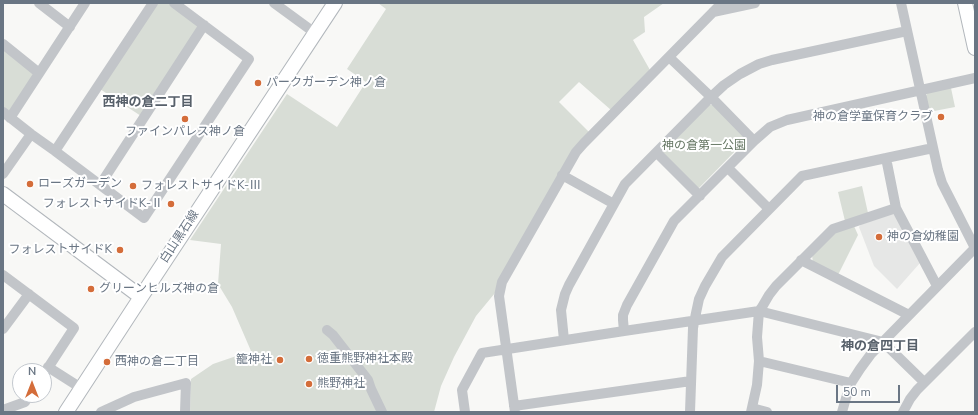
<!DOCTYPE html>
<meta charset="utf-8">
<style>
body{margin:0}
#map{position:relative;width:978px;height:415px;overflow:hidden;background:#f8f8f6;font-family:"Nunito Sans",sans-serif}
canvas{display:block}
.frame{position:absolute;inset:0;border:4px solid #6a7684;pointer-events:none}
.north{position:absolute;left:12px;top:363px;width:40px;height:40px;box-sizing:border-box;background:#fff;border:1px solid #c3c8ce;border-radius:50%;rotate:0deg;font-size:11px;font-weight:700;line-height:16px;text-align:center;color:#6a7684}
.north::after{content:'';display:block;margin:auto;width:14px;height:18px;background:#d46d3a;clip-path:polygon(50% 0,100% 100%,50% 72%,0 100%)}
.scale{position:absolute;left:836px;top:385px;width:64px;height:18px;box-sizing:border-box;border:2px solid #6a7684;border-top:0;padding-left:5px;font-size:12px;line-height:14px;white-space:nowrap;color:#6a7684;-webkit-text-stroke:3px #fff;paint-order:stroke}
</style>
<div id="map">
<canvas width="978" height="415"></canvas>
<div class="frame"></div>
<div class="north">N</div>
<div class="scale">50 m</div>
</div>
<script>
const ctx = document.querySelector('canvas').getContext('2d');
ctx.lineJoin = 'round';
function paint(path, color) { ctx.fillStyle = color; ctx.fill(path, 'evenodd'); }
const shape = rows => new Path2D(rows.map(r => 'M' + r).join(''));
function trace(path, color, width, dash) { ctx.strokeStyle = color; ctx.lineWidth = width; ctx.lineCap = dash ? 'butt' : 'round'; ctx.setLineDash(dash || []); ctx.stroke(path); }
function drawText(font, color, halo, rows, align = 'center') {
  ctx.font = font + ' "Nunito Sans","Noto Sans JP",sans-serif'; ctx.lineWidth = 4; ctx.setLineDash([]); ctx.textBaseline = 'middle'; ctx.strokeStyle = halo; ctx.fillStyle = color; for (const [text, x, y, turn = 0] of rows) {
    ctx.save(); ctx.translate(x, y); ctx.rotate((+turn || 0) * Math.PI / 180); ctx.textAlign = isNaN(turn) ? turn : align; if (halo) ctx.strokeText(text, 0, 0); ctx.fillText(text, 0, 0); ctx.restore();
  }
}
paint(shape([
 [891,213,895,215,920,263,897,289,874,266,859,227,861,224]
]), '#e6e7e6');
paint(shape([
 [157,3,168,3,197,24,197,30,141,116,100,89],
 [378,3,664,3,644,17,645,32,633,40,650,70,611,110,579,82,559,102,589,132,495,293,476,316,454,357,441,386,434,412,190,412,191,379,213,364,251,351,232,307,218,284,221,244,190,240,287,94,337,127,366,82,347,69,386,9],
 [3,48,32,71,34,76,11,110,7,110,3,107],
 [951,88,955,107,929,112,926,96,928,92],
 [709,105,713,105,745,137,745,141,699,188,695,187,663,155,663,152],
 [862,186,868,213,845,221,838,192],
 [854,226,858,235,838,275,813,263,812,255,834,233]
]), '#d8ddd6');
const secondary = shape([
 [965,3,975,48],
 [3,194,141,297],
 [66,412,141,297,335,3]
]);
trace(secondary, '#b2b7bc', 16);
trace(shape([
 [39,3,70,27],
 [274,3,315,33],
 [901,3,938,170,942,183,975,248],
 [713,12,755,3],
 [3,44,39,73],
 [669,57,711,97,754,141],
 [3,112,31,134,55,151,144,218,249,59,174,3],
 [10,118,85,3],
 [55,151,153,3],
 [657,153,700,196],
 [886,158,896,208,937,286],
 [728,168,769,209],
 [3,174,31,134],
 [562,175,614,204],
 [100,185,204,25],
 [801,260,909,315],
 [3,275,74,328,44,374],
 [3,329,29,294],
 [327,330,333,335,368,380,371,389,382,412],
 [624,331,759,311,883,342,924,382],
 [564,340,561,310,565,294,569,285,625,184,711,97,724,85,740,74,759,64,772,60,907,31],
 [759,361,851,383],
 [48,367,81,388],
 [514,406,691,381],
 [752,408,767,412],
 [3,410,25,402,29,395],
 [101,412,134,397,186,383,185,412],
 [465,412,462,390,482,353,624,331,623,320,623,315,627,305,674,221,754,141,770,127,787,120,975,78],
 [515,412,499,296,502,282,576,152,584,143,722,3],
 [690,412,693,328,696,313,699,299,705,286,722,257,802,176,933,148],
 [751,412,757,385,759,361,757,337,759,311,762,307,769,295,776,286,833,229,896,208],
 [842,412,846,398,851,383,860,369,871,354,975,248],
 [903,412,910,399,917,390,975,332]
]), '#c2c5c9', 10);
trace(secondary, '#fff', 14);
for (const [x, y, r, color] of [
 [258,83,4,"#d46d3a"],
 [941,117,4,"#d46d3a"],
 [185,119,4,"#d46d3a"],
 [30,184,4,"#d46d3a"],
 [133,186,4,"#d46d3a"],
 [171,204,4,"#d46d3a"],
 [879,237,4,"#d46d3a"],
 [120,250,4,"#d46d3a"],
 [91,289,4,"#d46d3a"],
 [309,359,4,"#d46d3a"],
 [280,360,4,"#d46d3a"],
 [107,362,4,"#d46d3a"],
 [309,384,4,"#d46d3a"]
]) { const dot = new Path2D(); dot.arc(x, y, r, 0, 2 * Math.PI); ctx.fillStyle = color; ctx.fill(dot); trace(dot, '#fff', 1.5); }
drawText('12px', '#6a7684', '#fff', [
 ["パークガーデン神ノ倉",266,83],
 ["神の倉学童保育クラブ",933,117,"right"],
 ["ファインパレス神ノ倉",185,132,"center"],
 ["ローズガーデン",38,184],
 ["フォレストサイドK-Ⅲ",141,186],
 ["フォレストサイドK-Ⅱ",163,204,"right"],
 ["神の倉幼稚園",887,237],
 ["フォレストサイドK",112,250,"right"],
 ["グリーンヒルズ神の倉",99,289],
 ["徳重熊野神社本殿",317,359],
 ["籠神社",272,360,"right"],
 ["西神の倉二丁目",115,362],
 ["熊野神社",317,384]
], 'left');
drawText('12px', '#667764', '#fff', [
 ["神の倉第一公園",704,146]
]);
drawText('12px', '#6a7684', '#fff', [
 ["白山黒石線",180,237,-57]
]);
drawText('bold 13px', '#57606a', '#fff', [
 ["西神の倉二丁目",148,103],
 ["神の倉四丁目",880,347]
]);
</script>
